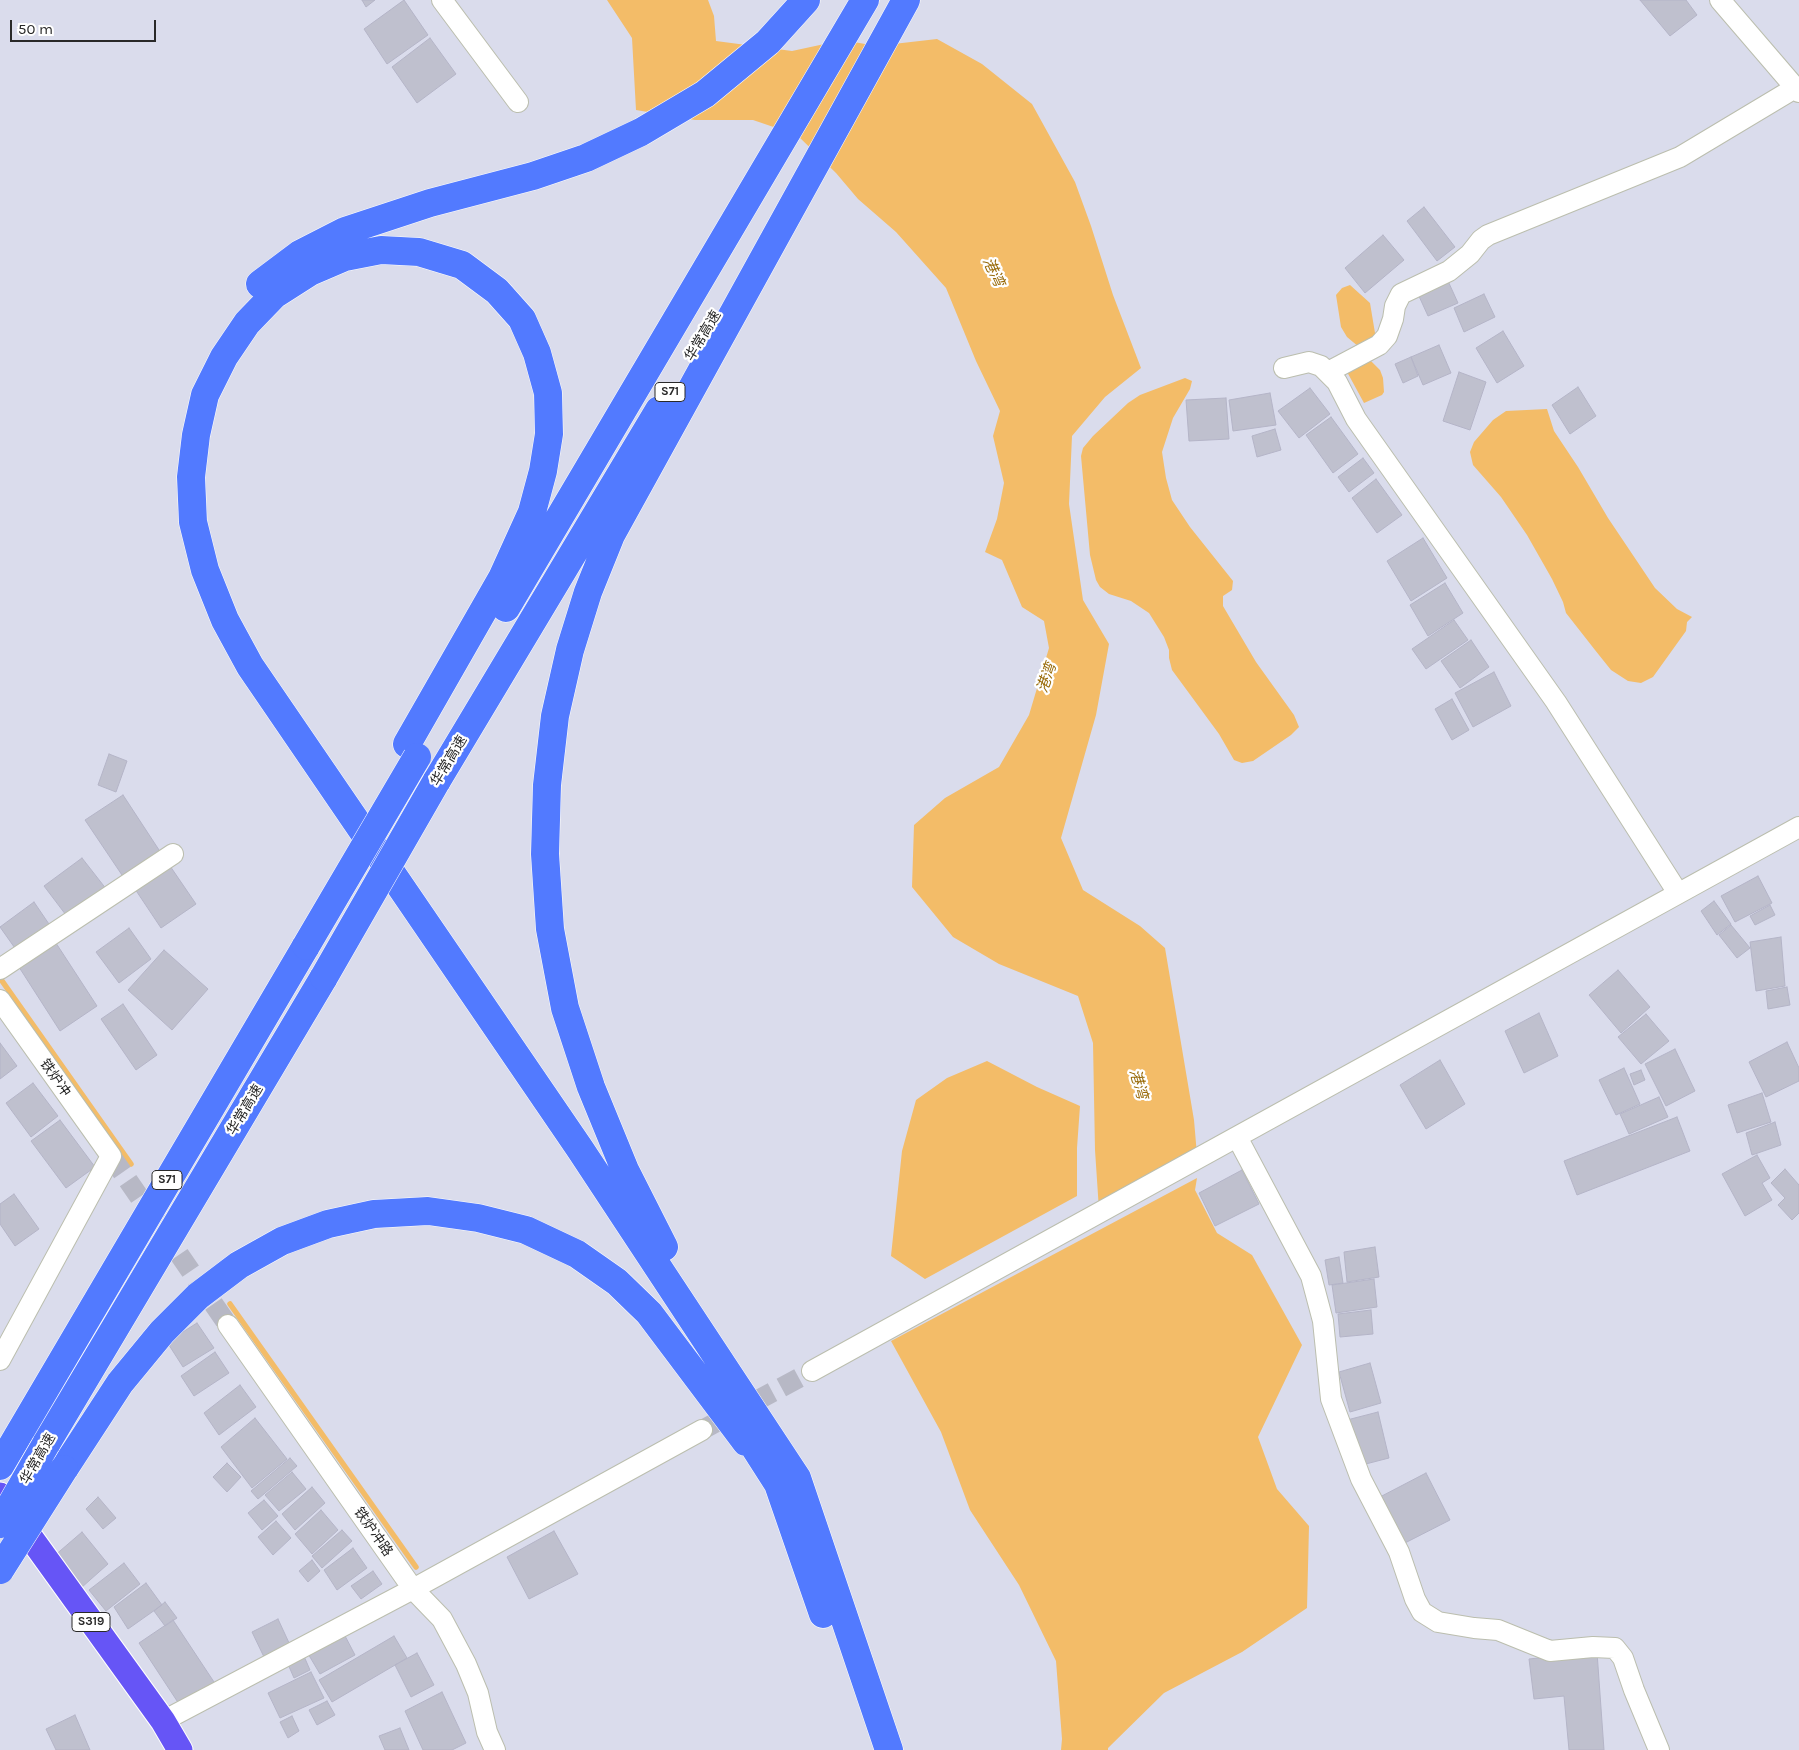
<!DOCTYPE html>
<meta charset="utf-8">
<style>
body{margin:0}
#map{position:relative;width:1799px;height:1750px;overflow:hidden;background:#dadcec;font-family:Karla,sans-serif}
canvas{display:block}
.scale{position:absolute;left:10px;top:20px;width:146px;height:22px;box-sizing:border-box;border:2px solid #292929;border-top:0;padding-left:6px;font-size:15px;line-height:18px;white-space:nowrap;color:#292929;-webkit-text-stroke:4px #fff;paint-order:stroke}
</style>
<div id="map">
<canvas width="1799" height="1750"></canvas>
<div class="scale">50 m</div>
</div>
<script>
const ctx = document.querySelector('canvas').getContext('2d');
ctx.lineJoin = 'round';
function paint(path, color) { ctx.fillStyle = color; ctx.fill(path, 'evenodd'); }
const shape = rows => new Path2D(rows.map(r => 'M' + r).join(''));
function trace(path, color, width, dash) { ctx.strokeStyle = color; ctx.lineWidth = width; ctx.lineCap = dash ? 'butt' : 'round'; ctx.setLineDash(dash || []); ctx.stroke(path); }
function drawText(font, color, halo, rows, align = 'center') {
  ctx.font = font + ' Karla,"Noto Sans SC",sans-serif'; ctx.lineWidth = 4.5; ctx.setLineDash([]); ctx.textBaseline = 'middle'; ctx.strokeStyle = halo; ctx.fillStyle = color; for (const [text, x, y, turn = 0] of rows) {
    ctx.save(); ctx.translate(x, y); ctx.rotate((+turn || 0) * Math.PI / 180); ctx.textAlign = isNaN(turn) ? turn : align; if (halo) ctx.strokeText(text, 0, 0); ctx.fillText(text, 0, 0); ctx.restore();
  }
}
paint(shape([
 [607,0,708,0,714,16,716,41,792,51,843,40,876,46,937,39,982,64,1032,104,1075,182,1091,226,1113,295,1141,368,1105,397,1072,436,1069,504,1083,600,1109,644,1096,715,1061,838,1083,890,1140,926,1165,948,1194,1120,1197,1155,1099,1210,1095,1150,1093,1043,1078,996,999,964,953,937,912,887,914,825,945,798,999,767,1029,715,1049,648,1044,621,1022,607,1002,560,985,552,997,519,1004,483,993,436,1000,411,976,361,946,288,896,232,858,199,836,173,797,135,753,120,695,120,636,110,632,38],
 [1350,285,1370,303,1375,333,1375,346,1359,347,1347,337,1341,327,1336,295,1342,288],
 [1371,361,1380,370,1383,378,1384,392,1382,395,1364,403,1346,370],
 [1185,378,1192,381,1190,389,1173,418,1162,452,1166,478,1172,500,1190,527,1233,581,1232,590,1223,596,1223,606,1256,662,1294,715,1299,727,1291,735,1253,761,1242,763,1234,760,1219,734,1172,670,1169,658,1169,650,1164,637,1149,613,1131,601,1109,594,1100,587,1096,580,1090,555,1081,456,1083,448,1093,436,1128,403,1140,395],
 [1547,409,1554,431,1578,467,1608,518,1655,588,1677,609,1692,617,1687,622,1686,631,1653,677,1641,683,1628,681,1611,670,1595,650,1566,613,1563,602,1552,579,1527,535,1501,497,1473,465,1470,452,1474,442,1493,420,1506,411],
 [987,1061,1037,1087,1080,1106,1077,1148,1077,1196,925,1279,891,1256,902,1151,916,1100,947,1078],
 [1197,1178,1195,1190,1217,1233,1252,1255,1302,1345,1258,1437,1277,1489,1309,1526,1307,1608,1242,1652,1164,1693,1108,1748,1108,1750,1061,1750,1062,1739,1056,1661,1019,1585,970,1510,941,1432,891,1341]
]), '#f3bc68');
trace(shape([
 [0,978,131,1164],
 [230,1304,416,1567]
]), '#f3bc68', 5.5);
const building = shape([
 [362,0,375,0,366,7,362,0],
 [404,0,428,35,387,64,364,29,404,0],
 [1640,0,1686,0,1697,15,1670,36,1640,0],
 [430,38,456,74,417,103,392,67,430,38],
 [1424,207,1455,247,1437,261,1407,221,1424,207],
 [1383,235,1404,260,1365,293,1345,268,1383,235],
 [1448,281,1458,303,1428,316,1418,294,1448,281],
 [1484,294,1495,317,1464,332,1454,308,1484,294],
 [1503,331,1524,366,1497,383,1476,348,1503,331],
 [1439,345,1451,373,1423,385,1411,357,1439,345],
 [1411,357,1418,376,1403,383,1395,364,1411,357],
 [1459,372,1486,382,1470,430,1443,421,1459,372],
 [1578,387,1596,416,1570,434,1552,405,1578,387],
 [1310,388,1330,414,1299,438,1278,411,1310,388],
 [1270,393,1276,425,1233,431,1229,400,1270,393],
 [1226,398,1229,439,1189,441,1186,400,1226,398],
 [1331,417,1358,454,1333,473,1306,435,1331,417],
 [1275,429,1281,450,1257,457,1252,436,1275,429],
 [1363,458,1374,473,1349,492,1338,477,1363,458],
 [1376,479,1402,515,1377,533,1352,498,1376,479],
 [1423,538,1447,578,1411,601,1387,561,1423,538],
 [1445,583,1463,613,1428,636,1410,605,1445,583],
 [1454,620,1468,640,1426,669,1412,649,1454,620],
 [1471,640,1489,667,1460,688,1441,661,1471,640],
 [1494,672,1511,706,1473,727,1455,693,1494,672],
 [1452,699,1469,730,1452,740,1435,709,1452,699],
 [109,754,127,761,116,792,98,785,109,754],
 [123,795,161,853,124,878,85,820,123,795],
 [82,858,107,890,69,919,44,886,82,858],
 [168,863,196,904,161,928,133,886,168,863],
 [1758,876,1772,903,1735,922,1721,896,1758,876],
 [1714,901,1731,924,1717,935,1701,911,1714,901],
 [34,902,51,927,17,951,0,927,34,902],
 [1770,905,1775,915,1755,925,1750,916,1770,905],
 [1731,925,1750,948,1737,958,1719,935,1731,925],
 [129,928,151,959,119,983,96,952,129,928],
 [1781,937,1785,986,1756,991,1750,942,1781,937],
 [54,940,97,1006,60,1031,17,964,54,940],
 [164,950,208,989,172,1030,128,990,164,950],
 [1618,970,1650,1007,1621,1033,1589,995,1618,970],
 [1787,987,1790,1005,1768,1009,1766,991,1787,987],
 [123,1004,157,1055,136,1070,101,1019,123,1004],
 [1539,1013,1558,1056,1524,1073,1505,1031,1539,1013],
 [1646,1014,1669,1041,1641,1064,1618,1037,1646,1014],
 [1787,1042,1799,1068,1799,1081,1766,1097,1749,1062,1787,1042],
 [0,1043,17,1066,0,1079,0,1043],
 [1675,1049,1695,1091,1666,1106,1645,1064,1675,1049],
 [1440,1060,1465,1104,1426,1129,1400,1085,1440,1060],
 [1624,1068,1640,1104,1616,1115,1599,1080,1624,1068],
 [1641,1070,1645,1080,1634,1085,1630,1074,1641,1070],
 [33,1083,58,1116,31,1137,6,1103,33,1083],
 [1762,1093,1771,1122,1737,1133,1728,1105,1762,1093],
 [1659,1097,1668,1117,1629,1134,1620,1114,1659,1097],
 [1677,1117,1690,1151,1577,1195,1564,1161,1677,1117],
 [60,1120,95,1167,66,1188,31,1141,60,1120],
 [1775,1122,1781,1145,1752,1155,1746,1133,1775,1122],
 [1757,1155,1770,1178,1762,1183,1772,1200,1745,1216,1722,1174,1757,1155],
 [1785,1169,1799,1185,1799,1213,1792,1220,1778,1205,1785,1198,1771,1183,1785,1169],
 [1242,1170,1259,1204,1215,1226,1199,1193,1242,1170],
 [14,1194,39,1229,15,1246,0,1224,0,1204,14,1194],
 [1375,1247,1379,1277,1347,1282,1344,1252,1375,1247],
 [1339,1257,1343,1283,1329,1285,1325,1260,1339,1257],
 [1374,1279,1377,1307,1336,1313,1332,1285,1374,1279],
 [1371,1310,1373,1334,1340,1337,1338,1314,1371,1310],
 [197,1323,214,1348,183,1367,167,1342,197,1323],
 [215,1352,229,1373,194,1396,181,1376,215,1352],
 [1370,1363,1381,1403,1350,1412,1339,1372,1370,1363],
 [240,1385,256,1407,219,1435,204,1413,240,1385],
 [1378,1412,1389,1458,1358,1466,1347,1420,1378,1412],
 [255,1418,287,1459,252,1488,221,1447,255,1418],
 [290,1458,297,1466,258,1499,251,1491,290,1458],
 [227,1463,241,1477,227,1492,213,1477,227,1463],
 [292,1472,306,1489,279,1511,265,1495,292,1472],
 [1426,1473,1450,1520,1401,1545,1378,1498,1426,1473],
 [312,1487,325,1503,295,1530,282,1514,312,1487],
 [98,1497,116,1518,103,1529,86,1509,98,1497],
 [264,1500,278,1516,262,1530,248,1513,264,1500],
 [321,1510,338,1530,312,1554,295,1534,321,1510],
 [276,1521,291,1538,273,1555,258,1537,276,1521],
 [342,1530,352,1541,322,1568,312,1556,342,1530],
 [554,1531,578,1574,529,1599,507,1557,554,1531],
 [82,1532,108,1564,81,1588,53,1557,82,1532],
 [353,1548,367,1568,337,1590,324,1570,353,1548],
 [312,1560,320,1571,308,1582,299,1571,312,1560],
 [124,1563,140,1584,106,1611,89,1590,124,1563],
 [373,1571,382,1584,361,1599,351,1586,373,1571],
 [146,1583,162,1605,128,1629,114,1607,146,1583],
 [165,1602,177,1618,165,1626,154,1611,165,1602],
 [278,1619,290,1645,264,1657,252,1632,278,1619],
 [173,1620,216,1685,181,1707,139,1643,173,1620],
 [343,1632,355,1655,320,1674,307,1652,343,1632],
 [394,1636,407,1658,332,1702,319,1680,394,1636],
 [1597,1652,1604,1750,1569,1750,1564,1696,1534,1699,1529,1659,1597,1652],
 [417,1653,434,1685,411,1697,395,1665,417,1653],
 [303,1654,310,1670,294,1678,287,1662,303,1654],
 [311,1672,324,1698,280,1718,268,1693,311,1672],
 [442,1692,466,1743,452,1750,423,1750,405,1711,442,1692],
 [327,1701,335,1715,317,1725,309,1710,327,1701],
 [75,1715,90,1750,56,1750,46,1729,75,1715],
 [292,1716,299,1731,288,1738,280,1722,292,1716],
 [400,1728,409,1750,385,1750,379,1736,400,1728]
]);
paint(building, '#bfc0ce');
trace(building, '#b4b4c7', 1);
trace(shape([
 [111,1156,228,1325],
 [702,1430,812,1371]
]), '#b7b8c5', 20, [20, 10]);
const minor = shape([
 [442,0,518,102],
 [1720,0,1799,92],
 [1284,368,1309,362,1321,366,1337,382,1356,419,1556,702,1678,893],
 [1328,372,1379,345,1387,336,1393,319,1395,306,1401,294,1449,271,1470,254,1481,240,1488,235,1680,157,1795,88],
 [0,969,173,854],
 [0,1000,111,1156,0,1360],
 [1237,1137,1311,1276,1323,1321,1331,1399,1361,1479,1399,1552,1415,1599,1422,1612,1438,1622,1474,1628,1498,1630,1550,1651,1593,1647,1615,1648,1623,1658,1634,1690,1659,1750],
 [228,1325,413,1589,442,1619,466,1664,478,1693,487,1732,495,1750],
 [812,1371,1799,827],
 [163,1721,413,1589,702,1430]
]);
const major = shape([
 [0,1495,163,1721,180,1750]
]);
const highway = shape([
 [260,284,300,254,345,231,430,203,533,176,586,158,641,132,705,94,768,42,806,0],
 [506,608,865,0],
 [407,744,502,578,532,512,543,471,549,434,548,393,537,353,522,319,497,291,462,265,419,252,381,250,345,257,310,272,274,295,247,323,224,357,205,395,196,435,191,477,193,522,205,570,225,620,250,666,580,1149,797,1478,889,1750],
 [436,782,659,410],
 [664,1247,625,1170,591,1087,565,1008,550,929,545,854,547,785,555,716,570,650,588,592,611,535,906,0],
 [739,1423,778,1484,823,1614],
 [46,1444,324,977],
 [0,1466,306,946],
 [64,1469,120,1383,162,1332,198,1296,239,1265,282,1241,328,1224,374,1214,428,1211,478,1218,526,1230,577,1254,617,1282,649,1313,746,1442]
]);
trace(minor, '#bbbeae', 22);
trace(major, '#fff', 27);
trace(highway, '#fff', 29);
trace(minor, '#fff', 20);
trace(major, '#6655f6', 25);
trace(highway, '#527aff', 28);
const highwayBridge = shape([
 [306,946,417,757],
 [324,977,436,782],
 [0,1524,46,1444],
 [0,1570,64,1469]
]);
trace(highwayBridge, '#fff', 29, []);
trace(highwayBridge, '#527aff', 28);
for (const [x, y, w] of [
 [670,392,30],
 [167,1180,30],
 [91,1622,38]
]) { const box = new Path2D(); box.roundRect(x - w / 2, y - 9.5, w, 19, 4); ctx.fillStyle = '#fff'; ctx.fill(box); trace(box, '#292929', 1); }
drawText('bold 12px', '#292929', null, [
 ["S71",670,392],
 ["S71",167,1180],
 ["S319",91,1622]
]);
drawText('14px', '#292929', '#fff', [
 ["华常高速",703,336,-59],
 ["华常高速",449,761,-59],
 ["铁炉冲",55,1078,55],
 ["华常高速",245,1110,-59],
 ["华常高速",38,1459,-60],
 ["铁炉冲路",373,1532,55]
]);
drawText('italic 15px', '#986a08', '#fff', [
 ["港湾",993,272,65],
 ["港湾",1047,678,-71],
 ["港湾",1138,1084,74]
]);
</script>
